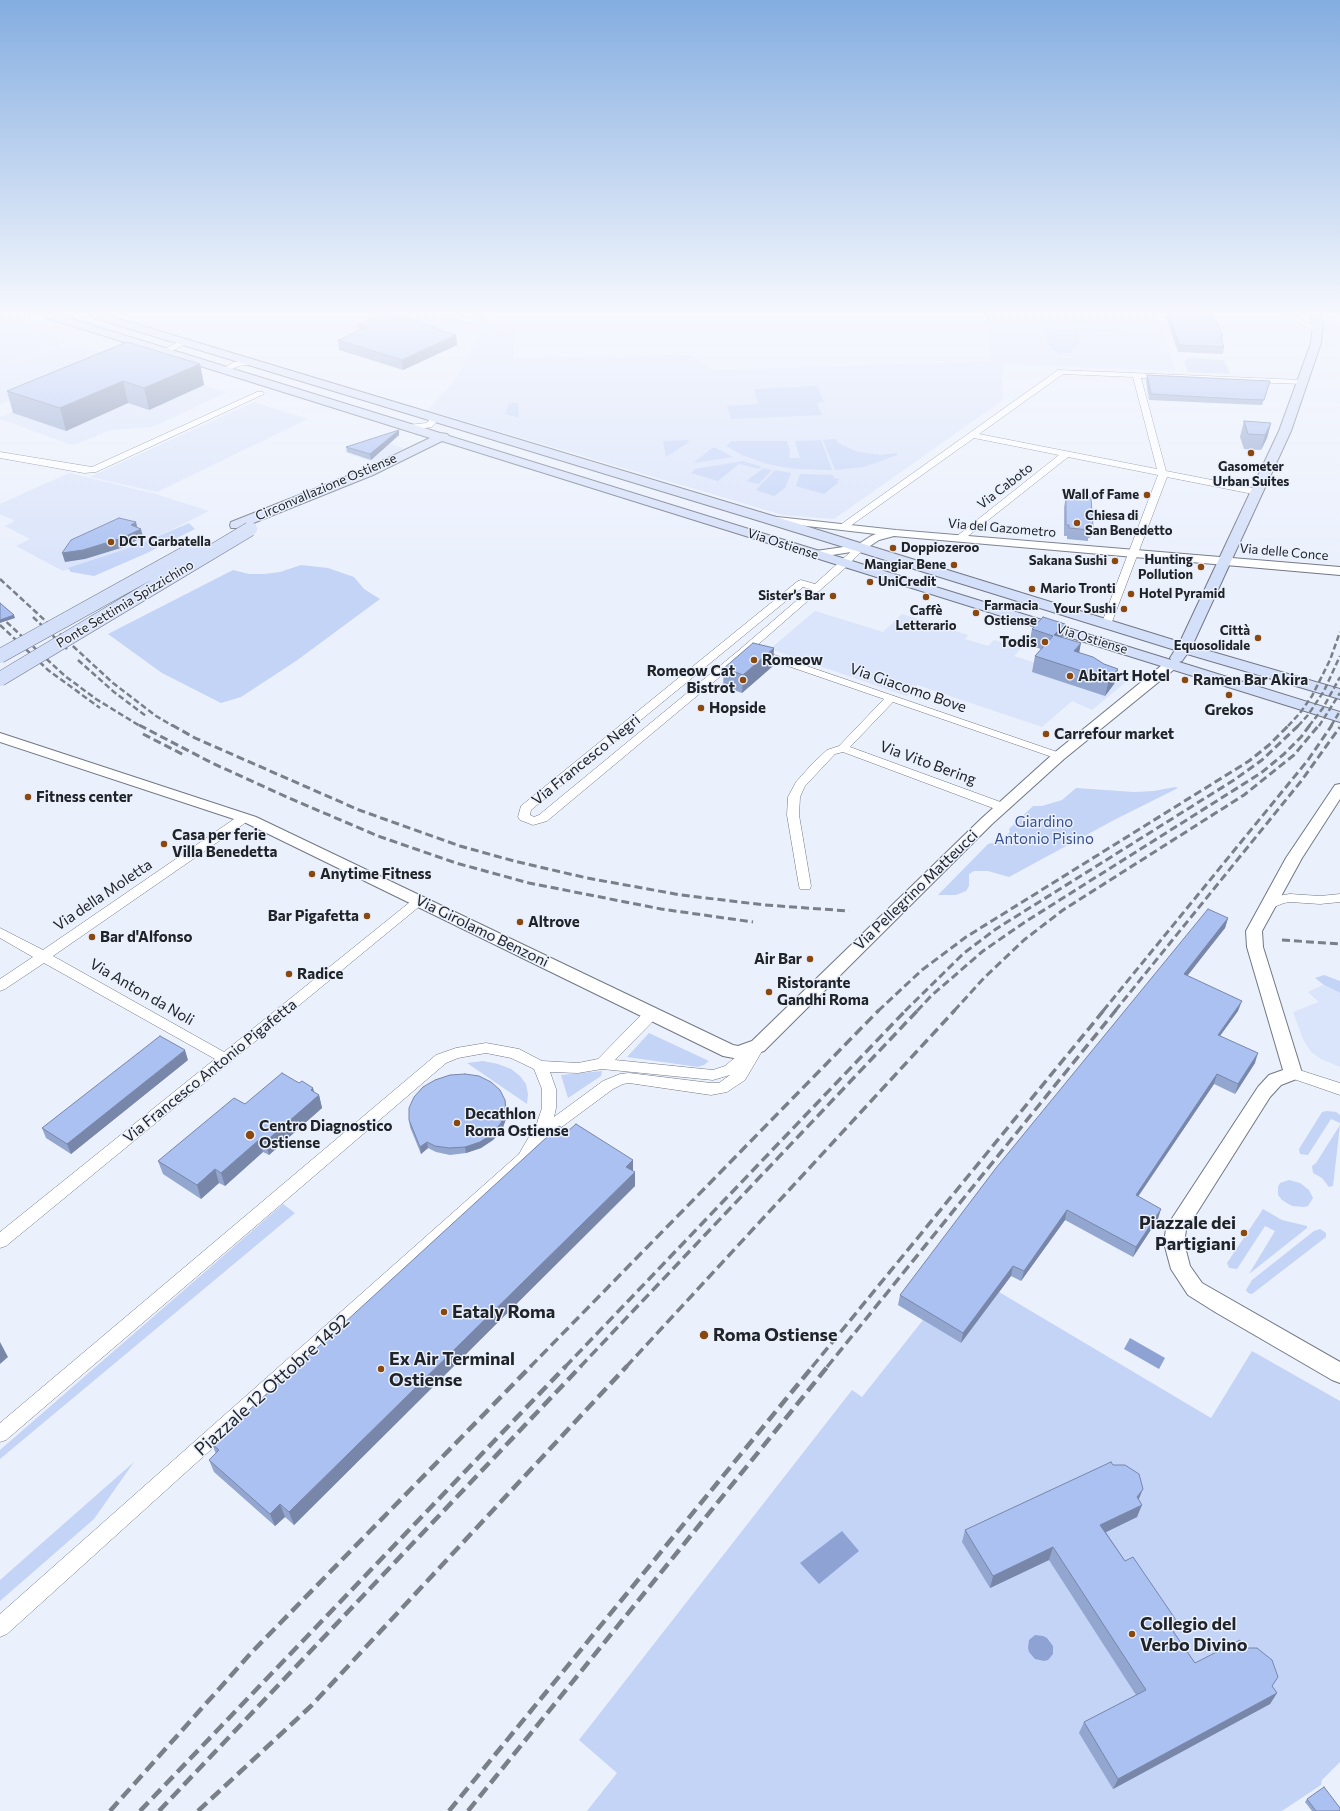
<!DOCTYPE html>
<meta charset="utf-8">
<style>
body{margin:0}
canvas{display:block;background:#eaf0fc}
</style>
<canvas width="1340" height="1811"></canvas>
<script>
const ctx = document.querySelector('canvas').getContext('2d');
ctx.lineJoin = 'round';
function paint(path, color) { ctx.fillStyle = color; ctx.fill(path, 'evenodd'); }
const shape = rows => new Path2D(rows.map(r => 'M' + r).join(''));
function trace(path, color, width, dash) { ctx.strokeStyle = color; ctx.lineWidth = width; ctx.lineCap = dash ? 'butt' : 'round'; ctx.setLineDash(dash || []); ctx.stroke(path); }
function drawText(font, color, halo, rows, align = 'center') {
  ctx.font = font + ' Commissioner,sans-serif'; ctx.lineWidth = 3; ctx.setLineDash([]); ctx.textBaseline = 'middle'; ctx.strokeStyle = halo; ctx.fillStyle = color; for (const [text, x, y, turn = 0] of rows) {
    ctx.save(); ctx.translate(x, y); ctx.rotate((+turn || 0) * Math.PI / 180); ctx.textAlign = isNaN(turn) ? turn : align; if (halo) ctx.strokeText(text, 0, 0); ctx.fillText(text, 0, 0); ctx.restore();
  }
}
paint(shape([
 [0,315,22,315,34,319,17,325,69,342,0,368,0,331,4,330,0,329],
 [412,315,445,315,475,324,466,328,469,329,454,336,400,320],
 [469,315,488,315,489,329,515,328,513,358,690,355,713,370,991,361,986,315,1157,315,1176,371,1003,364,1004,372,1001,372,1003,400,834,519,783,515,441,414,427,411,447,389,458,374,480,334,482,325],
 [76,344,119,357,0,405,0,369,60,346,66,348],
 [132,362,227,392,153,427,110,430,82,442,72,445,0,419,0,417],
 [254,402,308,419,157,492,90,477],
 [371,438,404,448,376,463,344,452],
 [69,473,152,493,209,511,169,531,138,545,63,571,16,546,30,539,5,526,15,521,0,514,0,504],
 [815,611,883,632,902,614,968,635,965,639,988,646,994,640,1021,648,1014,656,1039,664,1114,671,1132,677,1092,710,1072,701,1042,727,917,685,907,696,770,649],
 [1323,985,1340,993,1340,1067,1321,1059,1311,1052,1303,1039,1293,1012,1319,1002,1308,992]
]), '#dae4fa');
paint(shape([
 [1044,328,1126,331,1127,333,1083,332,1078,335,1080,343,1072,350,1072,353,1059,353,1050,349],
 [1189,358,1224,360,1230,374,1188,372,1184,361],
 [817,386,824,402,817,403,822,415,731,419,727,406,758,404,754,389],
 [509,403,518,403,519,418,505,414],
 [835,439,840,444,858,452,882,455,897,453,897,455,864,467,835,470,823,440],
 [688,440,689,442,666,457,663,441],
 [821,440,832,470,796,469,771,465,742,455,726,446,732,441,787,441,790,451,789,458,800,458,795,441],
 [712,448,716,448,733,457,693,463],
 [743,461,762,467,759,469,739,464,718,481,691,473,695,469],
 [764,468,772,470,759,484,746,481],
 [775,470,791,473,785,488,774,496,756,490],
 [800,474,833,475,834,478,840,479,837,481,839,482,824,494,796,486],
 [189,523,195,529,147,553,94,576,71,572,68,568,138,545],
 [301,565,328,568,354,577,364,589,380,599,296,661,241,697,221,703,162,673,108,634,233,570,249,574,264,574,280,572],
 [1175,787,1178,788,1114,820,1009,877,988,871,974,871,969,874,969,886,966,891,956,895,938,895,988,844,1000,841,1010,832,1009,829,1033,806,1042,806,1062,800,1076,788,1134,792,1154,791],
 [1324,975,1340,981,1340,993,1324,985,1315,978],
 [649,1033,709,1061,704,1065,698,1067,627,1057],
 [483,1061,498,1064,511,1069,520,1076,526,1084,528,1094,527,1104,467,1063],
 [602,1071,601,1076,568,1098,561,1075],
 [1327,1111,1336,1112,1340,1115,1340,1123,1331,1119,1308,1155,1300,1154,1299,1149,1322,1112],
 [1340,1125,1333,1186,1329,1187,1322,1178,1313,1173,1312,1166,1316,1163],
 [1289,1180,1300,1183,1309,1190,1313,1198,1308,1206,1304,1207,1292,1206,1282,1200,1278,1195,1278,1187,1280,1183],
 [283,1204,295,1213,0,1459,0,1450],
 [1263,1209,1282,1220,1307,1226,1307,1228,1249,1274,1275,1231,1265,1226,1237,1269,1229,1268,1227,1263],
 [1320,1229,1326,1233,1326,1237,1252,1294,1248,1293,1246,1290,1252,1280,1314,1231],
 [999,1292,1211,1418,1252,1351,1340,1401,1340,1762,1322,1780,1321,1785,1282,1811,587,1811,617,1773,579,1740,852,1390,862,1397,923,1320,961,1343],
 [134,1462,94,1519,0,1601,0,1580]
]), '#c4d4f7');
paint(shape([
 [1130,1338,1165,1358,1159,1369,1124,1349],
 [842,1531,859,1551,819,1584,800,1563],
 [1035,1635,1043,1636,1047,1638,1053,1646,1053,1654,1048,1660,1044,1661,1035,1659,1029,1652,1028,1648,1029,1640]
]), '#8ea3d3');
const minor = shape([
 [1282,315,1292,315,1322,329,1315,331,1282,315],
 [182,340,188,340,189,342,168,353,165,353,161,351,182,340],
 [251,360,255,362,254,364,239,366,225,372,221,370,234,362,251,360],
 [1058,370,1303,380,1307,382,1303,384,1141,378,1166,471,1258,489,1262,492,1258,495,1167,477,1110,627,1106,628,1101,625,1158,475,1068,457,963,540,960,541,955,538,957,536,1059,455,974,438,846,529,840,529,838,527,840,525,1058,370],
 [1063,374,1133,377,1157,469,979,434,1063,374],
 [257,392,263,392,264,394,96,472,84,473,0,458,0,452,92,467,257,392],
 [426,414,432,414,437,421,432,427,419,429,408,429,404,427,408,425,426,423,429,421,425,416,426,414],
 [860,545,865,548,843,570,746,655,547,821,533,825,520,820,518,817,521,806,798,581,801,580,815,584,857,546,860,545],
 [803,587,810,589,738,651,539,815,534,817,530,815,531,810,803,587],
 [757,649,1063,754,1065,756,1063,758,1055,758,893,702,850,747,1006,804,1008,807,1006,810,1002,811,998,810,843,752,835,754,805,786,800,797,799,815,811,886,810,889,800,889,799,886,787,815,788,797,796,782,813,763,827,750,839,746,884,699,753,654,752,652,757,649],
 [244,814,248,815,250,818,248,821,53,956,224,1052,415,898,420,897,425,898,426,901,6,1246,0,1248,0,1232,215,1059,44,963,5,989,0,991,0,979,33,957,0,938,0,928,43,950,240,815,244,814],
 [1290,894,1320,896,1340,894,1340,902,1320,904,1290,902,1284,903,1269,909,1264,908,1263,905,1264,902,1276,896,1290,894],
 [652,1008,657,1009,659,1013,657,1017,615,1060,713,1070,725,1066,744,1050,749,1049,753,1042,758,1041,763,1042,765,1046,745,1080,727,1092,711,1095,629,1083,623,1084,613,1089,544,1140,529,1162,7,1634,0,1637,0,1614,519,1154,537,1123,542,1108,542,1089,534,1069,511,1058,486,1053,458,1058,446,1063,6,1440,0,1442,0,1423,436,1055,456,1048,486,1043,519,1049,542,1061,578,1063,598,1059,647,1009,652,1008],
 [602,1069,713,1080,730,1075,719,1083,711,1083,629,1073,620,1074,603,1081,554,1117,556,1108,556,1089,550,1072,578,1073,602,1069],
 [1293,1068,1340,1083,1340,1095,1288,1077,1286,1073,1288,1069,1293,1068]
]);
const tertiary = shape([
 [768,516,896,530,1340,567,1340,575,894,536,879,540,864,550,813,558,809,556,807,554,809,552,857,545,871,536,876,534,764,521,762,519,764,517,768,516],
 [1172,660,1177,661,1179,664,1177,667,1064,759,992,824,764,1051,739,1059,723,1056,246,823,0,742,0,733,256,817,733,1045,738,1046,752,1041,982,818,1054,753,1167,661,1172,660],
 [1340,784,1340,799,1302,858,1262,931,1263,947,1302,1073,1299,1078,1281,1085,1270,1097,1186,1230,1184,1243,1190,1266,1202,1283,1340,1362,1340,1383,1332,1380,1215,1312,1188,1295,1171,1269,1164,1243,1166,1229,1169,1223,1258,1087,1269,1075,1283,1070,1247,947,1246,931,1286,858,1335,785,1340,784]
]);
const secondary = shape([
 [43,315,59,315,440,433,447,434,449,436,1171,660,1170,658,1175,650,763,522,91,317,90,315,106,315,773,516,1180,642,1279,431,1311,343,1313,324,1310,315,1320,315,1323,324,1321,343,1291,431,1192,646,1340,689,1340,699,1187,654,1182,661,1179,662,1340,712,1340,722,442,441,373,475,241,528,231,528,230,525,231,522,365,469,430,438,44,317,43,315]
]);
trace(minor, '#717785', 1);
trace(tertiary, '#717785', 2);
trace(secondary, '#717785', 2);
paint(minor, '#fff');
paint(tertiary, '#fff');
paint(secondary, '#d4dff9');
trace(shape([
 [0,579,113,683,156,716,173,726],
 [0,616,65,676,96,699,140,726],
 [33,617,67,649],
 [0,625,48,670,100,708],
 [78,660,114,692,146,716],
 [1288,726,1300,713,1312,696,1330,660,1340,632],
 [1298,726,1308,715,1324,691,1340,656],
 [1309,726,1323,708,1340,677],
 [1319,726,1340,693],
 [1331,726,1340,711]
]), '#7b8088', 2.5, [6, 3]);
trace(shape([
 [139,725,212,763,289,798,378,836,456,863,529,883,661,909,753,922],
 [172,725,195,738,359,810,460,846,514,861,587,878,681,895,765,905,849,911],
 [143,734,184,755],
 [1282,940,1340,944],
 [878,1011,922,970,966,937,1249,761,1269,745,1289,725],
 [905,1011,964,953,996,929,1234,780,1262,760,1299,725],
 [917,1011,931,996,983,951,1025,922,1261,773,1284,754,1301,737,1310,725],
 [954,1011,984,978,1024,940,1063,910,1244,795,1294,755,1319,725],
 [1103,1011,1308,760,1332,725],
 [1115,1011,1302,780,1340,727]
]), '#7b8088', 3, [8, 4]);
trace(shape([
 [530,1367,879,1010],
 [565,1367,906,1010],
 [580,1367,918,1010],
 [626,1367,955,1010],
 [812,1367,1104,1010],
 [827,1367,1116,1010]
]), '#7b8088', 3.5, [10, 5]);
trace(shape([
 [110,1811,252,1652,531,1366],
 [140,1811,566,1366],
 [159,1811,581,1366],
 [198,1811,311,1706,627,1366],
 [449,1811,813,1366],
 [468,1811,828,1366]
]), '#7b8088', 4.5, [12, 6]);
const secondaryBridge = shape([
 [0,656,202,544],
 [0,679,250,529]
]);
trace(secondaryBridge, '#717785', 15, []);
trace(secondaryBridge, '#d4dff9', 14);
paint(shape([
 [1165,315,1211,315,1213,320,1223,336,1222,341,1224,347,1223,354,1178,352],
 [358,325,436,327,437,329,456,335,457,345,403,370,339,350,338,340,359,331],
 [200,364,204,385,149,410,128,403,66,431,13,413,7,391],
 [1147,375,1270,381,1262,405,1237,404,1149,400,1146,381],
 [1244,421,1271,423,1267,438,1261,450,1244,449,1240,437],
 [399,435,371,460,347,452,346,447],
 [1066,496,1093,527,1090,538,1088,538,1088,541,1067,539,1067,536,1064,536,1064,507],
 [1065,624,1062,637,1079,653,1104,664,1118,669,1114,684,1105,696,1032,672,1035,656,1041,649,1029,645,1032,629],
 [773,666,742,693,723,686,724,668],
 [1228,918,1225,928,1187,975,1238,1011,1220,1036,1255,1063,1235,1094,1214,1084,1138,1197,1158,1219,1133,1257,1065,1220,1021,1281,1011,1276,961,1343,898,1305,900,1295],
 [188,1060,71,1154,46,1138,42,1128],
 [299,1083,313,1088,314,1092,319,1095,322,1108,269,1155,263,1152,225,1186,219,1183,201,1199,163,1174,158,1161,245,1104],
 [505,1100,506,1119,502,1130,493,1140,481,1148,466,1153,450,1155,436,1152,428,1148,421,1154,410,1127,409,1120],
 [633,1171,635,1186,294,1525,285,1517,275,1526,214,1472,209,1460,216,1454,212,1444],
 [1139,1500,1137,1517,1106,1532,1125,1561,1176,1620,1172,1629,1195,1663,1272,1686,1277,1693,1270,1704,1113,1789,1079,1733,1084,1722,1136,1695,1049,1560,990,1588,962,1542,965,1530],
 [1307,1799,1340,1811,1312,1811,1305,1802]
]), '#93a6d0');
paint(shape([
 [456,335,457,345,403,370,402,360],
 [200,364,204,385,149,410,144,388],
 [123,381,128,403,66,431,60,408],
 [1271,423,1267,438,1261,450,1265,435],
 [399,430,399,435,371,460,370,454],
 [136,522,138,530,141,529,143,537,124,547,85,559,65,562,62,553],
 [14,615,15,618,0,623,0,620],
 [1065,624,1062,639,1054,635],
 [1081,643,1078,659,1074,651],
 [774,648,773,666,742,693,743,675],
 [1118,669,1114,684,1105,696,1109,680],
 [1228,918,1225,928,1181,984,1184,974],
 [1242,1001,1238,1011,1214,1044,1218,1035],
 [185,1050,188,1060,71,1154,67,1144],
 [1258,1053,1255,1063,1235,1094,1238,1084],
 [1217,1074,1214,1084,1132,1205,1136,1195],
 [313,1088,315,1098,319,1095,322,1108,269,1155,265,1142],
 [505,1100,506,1119,502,1130,493,1140,481,1148,466,1153,465,1147],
 [260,1139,263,1152,225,1186,221,1173],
 [427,1142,428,1148,421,1154,420,1147],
 [633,1160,633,1173,626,1167],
 [215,1169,219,1183,201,1199,197,1185],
 [635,1172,635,1186,294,1525,289,1512],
 [1161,1209,1158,1219,1133,1257,1136,1247],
 [1067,1210,1065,1220,1021,1281,1024,1271],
 [1013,1266,1011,1276,961,1343,963,1333],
 [0,1342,8,1357,0,1364],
 [1143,1489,1138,1501,1137,1497],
 [280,1504,285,1517,275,1526,270,1514],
 [1142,1505,1137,1517,1096,1537,1100,1525],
 [1053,1547,1049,1560,990,1588,993,1576],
 [1176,1620,1170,1632,1168,1624],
 [1277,1693,1270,1704,1113,1789,1118,1779]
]), '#7887a9');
const building = shape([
 [381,315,395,315,436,327,433,328,456,335,402,360,338,340,367,327,358,325,381,315],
 [1169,315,1211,315,1213,320,1216,320,1223,336,1220,336,1224,347,1179,345,1169,315],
 [127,342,200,364,144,388,123,381,60,408,7,391,127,342],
 [1147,375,1270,381,1264,400,1238,399,1151,394,1147,375],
 [1244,421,1271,423,1265,435,1248,434,1244,421],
 [399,430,370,454,346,447,399,430],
 [1074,492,1082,493,1091,498,1093,527,1090,527,1090,530,1069,528,1069,525,1066,525,1066,496,1074,492],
 [119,518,136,522,131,525,141,529,122,538,83,550,62,553,71,540,119,518],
 [0,603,14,615,0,620,0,603],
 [1043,617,1065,624,1054,635,1081,643,1074,651,1093,657,1104,664,1118,669,1109,680,1035,656,1053,636,1032,629,1043,617],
 [753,643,774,648,743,675,724,668,753,643],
 [1208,909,1228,918,1184,974,1242,1001,1218,1035,1258,1053,1238,1084,1217,1074,1136,1195,1161,1209,1136,1247,1067,1210,1024,1271,1013,1266,963,1333,900,1295,996,1168,1208,909],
 [160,1036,185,1050,67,1144,42,1128,160,1036],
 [282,1073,299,1083,302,1081,313,1088,311,1090,319,1095,265,1142,260,1139,221,1173,215,1169,197,1185,158,1161,234,1098,245,1104,282,1073],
 [465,1074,479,1076,491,1082,500,1090,505,1100,506,1112,501,1123,492,1134,480,1142,465,1147,449,1148,435,1146,427,1142,420,1147,409,1120,409,1108,414,1097,423,1087,435,1080,450,1075,465,1074],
 [576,1124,633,1160,626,1167,635,1172,289,1512,280,1504,270,1514,209,1460,219,1450,212,1444,559,1126,568,1131,576,1124],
 [1111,1462,1113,1465,1125,1465,1139,1474,1143,1489,1137,1497,1142,1505,1100,1525,1125,1561,1133,1557,1176,1620,1168,1624,1195,1663,1240,1640,1245,1648,1257,1648,1272,1660,1278,1677,1272,1686,1277,1693,1118,1779,1084,1722,1146,1690,1053,1547,993,1576,965,1530,1111,1462],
 [1324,1787,1340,1808,1340,1811,1316,1811,1307,1799,1324,1787]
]);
paint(building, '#abc1f2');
trace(building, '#7887a9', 1);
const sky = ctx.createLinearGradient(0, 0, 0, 569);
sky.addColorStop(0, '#84ade0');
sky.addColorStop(0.55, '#f6f8fe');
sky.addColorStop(1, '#f6f8fe00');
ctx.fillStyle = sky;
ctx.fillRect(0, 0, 1340, 569);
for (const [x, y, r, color] of [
 [1251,453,4,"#88480f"],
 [1147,495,4,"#88480f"],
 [1077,523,4,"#88480f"],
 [111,542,4,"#88480f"],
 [893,548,4,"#88480f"],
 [1115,561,4,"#88480f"],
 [954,565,4,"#88480f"],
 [1201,567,4,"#88480f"],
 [870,582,4,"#88480f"],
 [1032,589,4,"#88480f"],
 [1131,594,4,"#88480f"],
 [833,596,4,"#88480f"],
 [926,597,4,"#88480f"],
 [1124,609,4,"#88480f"],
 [976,613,4,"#88480f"],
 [1258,638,4,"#88480f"],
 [1045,642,4,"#88480f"],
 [754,660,4,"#88480f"],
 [1070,676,4,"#88480f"],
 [743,680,4,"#88480f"],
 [1185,680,4,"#88480f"],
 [1229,695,4,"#88480f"],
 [701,708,4,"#88480f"],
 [1046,734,4,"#88480f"],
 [28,797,4,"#88480f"],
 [164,844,4,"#88480f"],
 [312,874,4,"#88480f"],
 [367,916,4,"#88480f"],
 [520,922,4,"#88480f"],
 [92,937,4,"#88480f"],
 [810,959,4,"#88480f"],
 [289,974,4,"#88480f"],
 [769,992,4,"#88480f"],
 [457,1123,4,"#88480f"],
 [250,1135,5,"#88480f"],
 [1244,1233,4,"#88480f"],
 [444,1312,4,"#88480f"],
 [704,1335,5,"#88480f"],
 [381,1369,4,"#88480f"],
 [1132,1634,4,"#88480f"]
]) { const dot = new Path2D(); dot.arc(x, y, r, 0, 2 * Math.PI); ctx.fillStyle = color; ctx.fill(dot); trace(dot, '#eaf0fc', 1.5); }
drawText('bold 13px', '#202328', '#eaf0fc', [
 ["Gasometer",1251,467,"center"],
 ["Urban Suites",1251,482,"center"],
 ["Wall of Fame",1139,495],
 ["Chiesa di",1085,516,"left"],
 ["San Benedetto",1085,531,"left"],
 ["DCT Garbatella",119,542,"left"],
 ["Doppiozeroo",901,548,"left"],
 ["Hunting",1193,560],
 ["Pollution",1193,575],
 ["Sakana Sushi",1107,561],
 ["Mangiar Bene",946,565],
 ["UniCredit",878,582,"left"],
 ["Mario Tronti",1040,589,"left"],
 ["Hotel Pyramid",1139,594,"left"],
 ["Sister’s Bar",825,596],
 ["Farmacia",984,606,"left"],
 ["Ostiense",984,621,"left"],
 ["Your Sushi",1116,609],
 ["Caffè",926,611,"center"],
 ["Letterario",926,626,"center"],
 ["Città",1250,631],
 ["Equosolidale",1250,646]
], 'right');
drawText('13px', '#202328', '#eaf0fc', [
 ["Via Caboto",1005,486,-38],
 ["Circonvallazione Ostiense",326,487,-23],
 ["Via del Gazometro",1002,528,5],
 ["Via Ostiense",783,544,18],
 ["Via delle Conce",1284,552,5],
 ["Ponte Settimia Spizzichino",125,604,-31],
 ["Via Ostiense",1092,639,17]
]);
drawText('bold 15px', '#202328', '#eaf0fc', [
 ["Todis",1037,642,"right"],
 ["Romeow",762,660],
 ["Romeow Cat",735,671,"right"],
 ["Bistrot",735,688,"right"],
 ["Abitart Hotel",1078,676],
 ["Ramen Bar Akira",1193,680],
 ["Hopside",709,708],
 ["Grekos",1229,710,"center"],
 ["Carrefour market",1054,734],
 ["Fitness center",36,797],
 ["Casa per ferie",172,835],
 ["Villa Benedetta",172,852],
 ["Anytime Fitness",320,874],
 ["Bar Pigafetta",359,916,"right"],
 ["Altrove",528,922],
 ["Bar d'Alfonso",100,937],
 ["Air Bar",802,959,"right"],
 ["Radice",297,974],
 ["Ristorante",777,983],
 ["Gandhi Roma",777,1000],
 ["Decathlon",465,1114],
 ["Roma Ostiense",465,1131],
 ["Centro Diagnostico",259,1126],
 ["Ostiense",259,1143]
], 'left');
drawText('15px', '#202328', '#eaf0fc', [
 ["Via Giacomo Bove",908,688,19],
 ["Via Francesco Negri",586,760,-39],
 ["Via Vito Bering",928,763,20],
 ["Via Pellegrino Matteucci",916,890,-44],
 ["Via della Moletta",103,895,-34],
 ["Via Girolamo Benzoni",482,931,26],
 ["Via Anton da Noli",142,992,30],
 ["Via Francesco Antonio Pigafetta",210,1071,-39]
]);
drawText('15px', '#38508d', '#eaf0fc', [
 ["Giardino",1044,822],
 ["Antonio Pisino",1044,839]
]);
drawText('bold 18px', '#202328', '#eaf0fc', [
 ["Piazzale dei",1236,1223,"right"],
 ["Partigiani",1236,1244,"right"],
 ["Eataly Roma",452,1312],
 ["Roma Ostiense",713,1335],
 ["Ex Air Terminal",389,1359],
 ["Ostiense",389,1380],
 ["Collegio del",1140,1624],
 ["Verbo Divino",1140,1645]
], 'left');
drawText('18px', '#202328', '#eaf0fc', [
 ["Piazzale 12 Ottobre 1492",272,1385,-42]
]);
</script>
